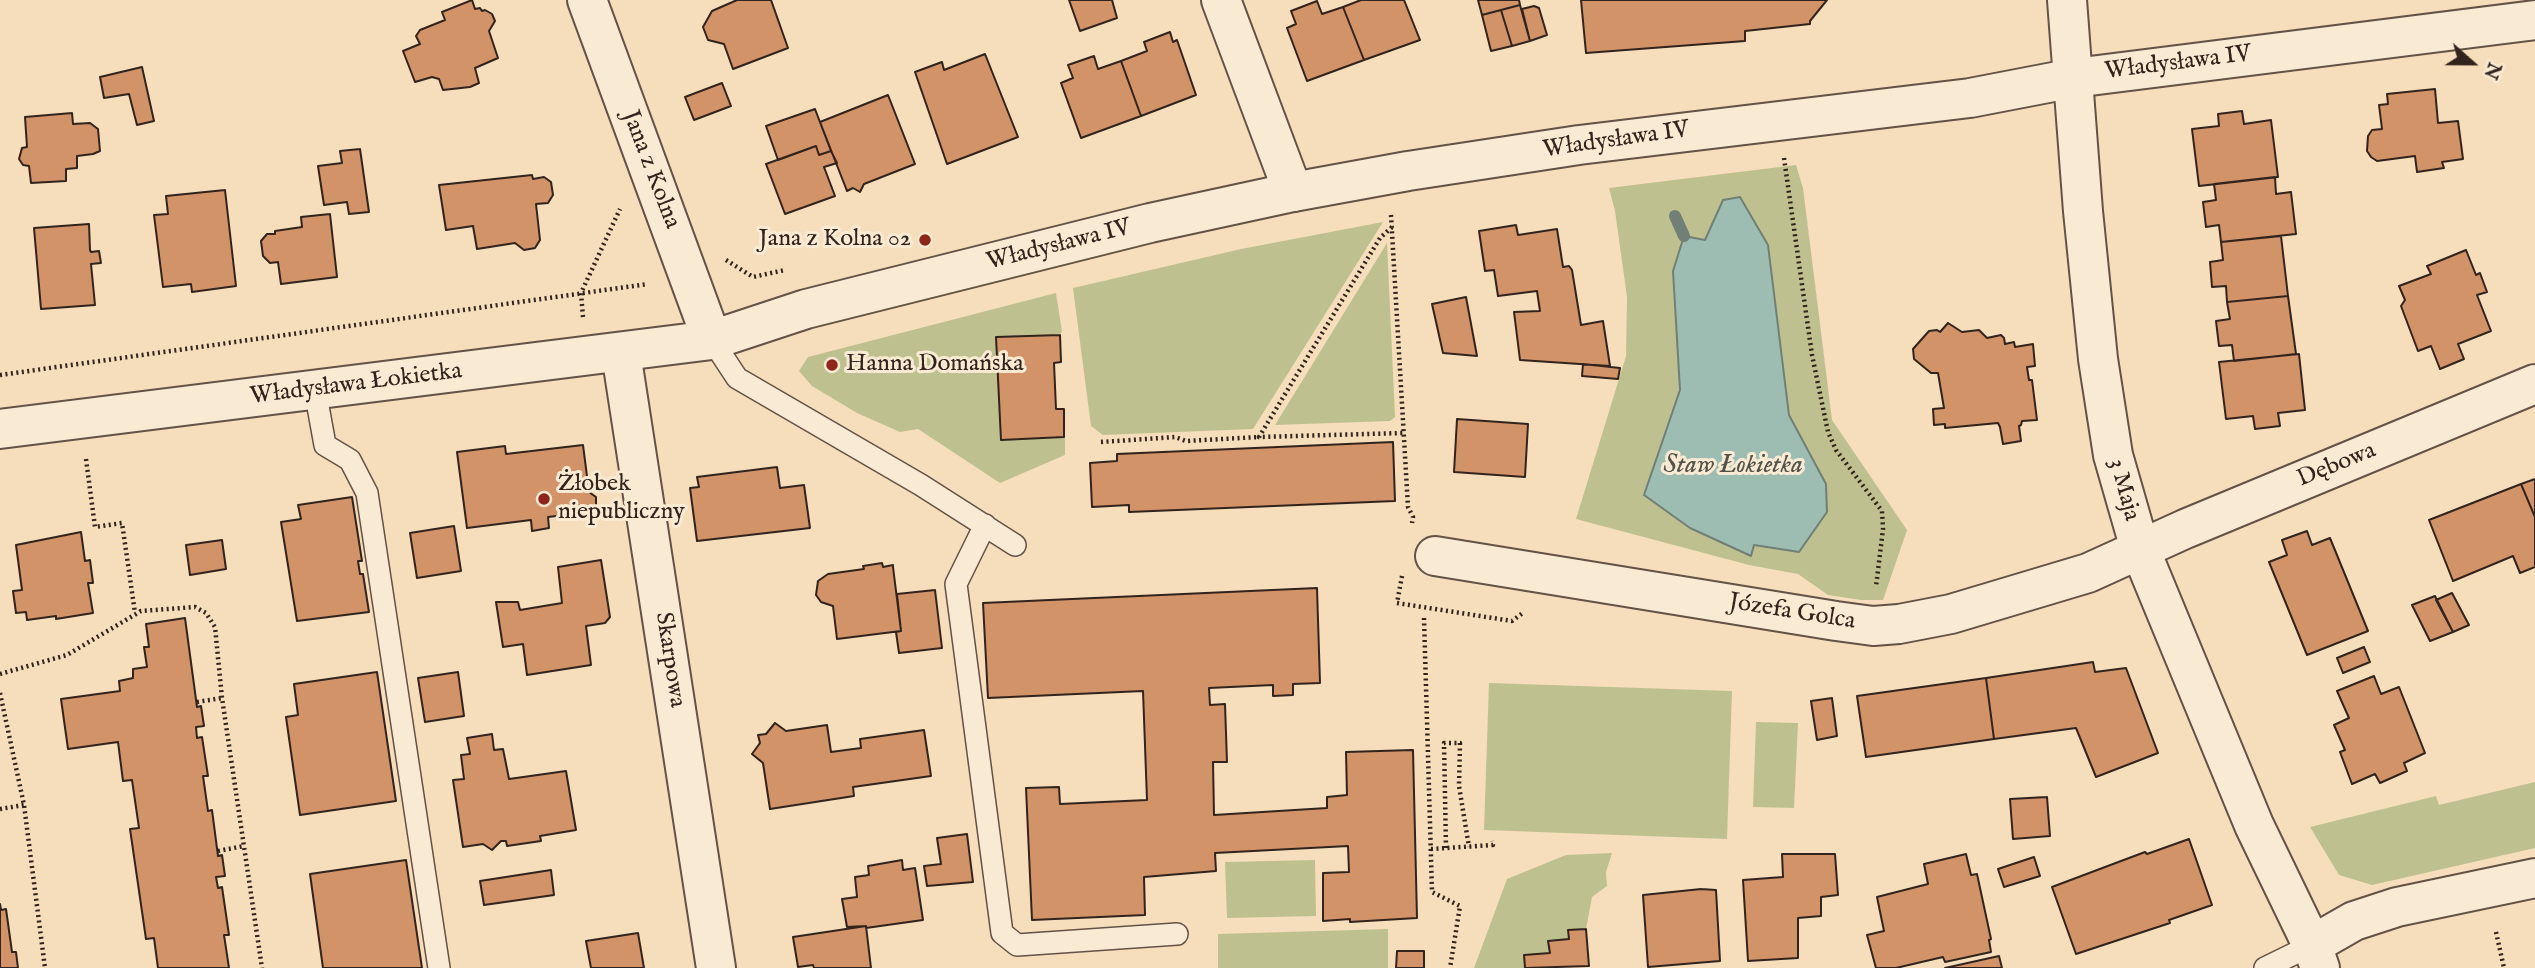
<!DOCTYPE html>
<meta charset="utf-8">
<style>
body{margin:0}
#map{position:relative;width:2535px;height:968px;overflow:hidden;background:#f6debc;font-family:"IM FELL English",serif}
canvas{display:block}
.north{position:absolute;left:2437px;top:28px;width:70px;height:70px;-webkit-text-stroke:5px #f9ead3;paint-order:stroke;rotate:111deg;font-size:19px;font-weight:700;line-height:28px;text-align:center;color:#32231d}
.north::after{content:'';display:block;margin:auto;width:24px;height:32px;background:#32231d;clip-path:polygon(50% 0,100% 100%,50% 72%,0 100%)}
</style>
<div id="map">
<canvas width="2535" height="968"></canvas>
<div class="north">N</div>
</div>
<script>
const ctx = document.querySelector('canvas').getContext('2d');
ctx.lineJoin = 'round';
function paint(path, color) { ctx.fillStyle = color; ctx.fill(path, 'evenodd'); }
const shape = rows => new Path2D(rows.map(r => 'M' + r).join(''));
function trace(path, color, width, dash) { ctx.strokeStyle = color; ctx.lineWidth = width; ctx.lineCap = dash ? 'butt' : 'round'; ctx.setLineDash(dash || []); ctx.stroke(path); }
function drawText(font, color, halo, rows, align = 'center') {
  ctx.font = font + ' "IM FELL English",serif'; ctx.lineWidth = 6; ctx.setLineDash([]); ctx.textBaseline = 'middle'; ctx.strokeStyle = halo; ctx.fillStyle = color; for (const [text, x, y, turn = 0] of rows) {
    ctx.save(); ctx.translate(x, y); ctx.rotate((+turn || 0) * Math.PI / 180); ctx.textAlign = isNaN(turn) ? turn : align; if (halo) ctx.strokeText(text, 0, 0); ctx.fillText(text, 0, 0); ctx.restore();
  }
}
paint(shape([
 [1796,165,1803,188,1832,420,1907,530,1883,600,1861,600,1828,595,1798,574,1749,565,1576,519,1626,356,1627,297,1615,211,1609,188],
 [1723,200,1768,245,1789,415,1826,484,1753,545,1750,555,1690,528,1644,495,1680,390,1673,270,1684,236,1705,240],
 [1383,222,1253,429,1103,435,1091,426,1073,288,1241,249],
 [1387,243,1395,417,1390,421,1275,425],
 [1056,293,1062,331,1060,334,996,338,1001,439,1065,437,1065,455,1000,483,918,429,900,432,857,413,812,386,799,371,808,357],
 [1489,683,1732,691,1727,839,1484,830],
 [1756,722,1798,723,1794,808,1753,807],
 [2535,782,2535,848,2372,885,2339,875,2310,827,2436,796,2439,805],
 [1612,853,1606,872,1607,886,1592,897,1586,929,1568,930,1569,939,1549,941,1550,953,1524,955,1525,968,1474,968,1507,879,1566,855],
 [1315,860,1316,916,1227,918,1225,862],
 [1388,929,1388,968,1218,968,1218,934]
]), '#bec18f');
const water = shape([
 [1740,197,1768,245,1789,415,1826,484,1827,512,1799,552,1754,545,1751,556,1690,528,1644,495,1680,390,1673,271,1684,236,1705,240,1723,200,1740,197]
]);
paint(water, '#9dbcb2');
trace(water, '#727f76', 2);
trace(shape([
 [1675,216,1684,236]
]), '#727f76', 12);
const building = shape([
 [472,0,475,9,480,8,482,11,485,10,492,14,495,21,489,31,498,58,475,68,479,83,470,87,443,90,439,79,432,77,415,82,403,51,420,44,416,36,420,30,445,20,442,12,472,0],
 [737,0,771,0,788,48,733,69,724,44,708,40,703,27,712,11,737,0],
 [1069,0,1112,0,1117,18,1080,31,1069,0],
 [1361,0,1404,0,1420,40,1364,60,1343,7,1361,0],
 [1478,0,1519,0,1520,5,1482,15,1478,0],
 [1581,0,1827,0,1810,21,1810,24,1745,31,1745,41,1586,53,1581,0],
 [1317,1,1322,14,1343,7,1364,60,1307,81,1287,28,1296,24,1291,11,1317,1],
 [1520,5,1530,41,1512,46,1501,10,1520,5],
 [1534,6,1539,8,1547,35,1530,41,1522,9,1534,6],
 [1501,10,1512,46,1491,51,1482,15,1501,10],
 [1170,32,1173,42,1177,40,1196,95,1141,116,1121,61,1147,51,1144,42,1170,32],
 [985,54,1018,137,947,164,915,72,942,62,944,70,985,54],
 [1094,56,1098,69,1121,61,1141,116,1081,138,1061,83,1073,78,1068,65,1094,56],
 [142,67,154,121,137,125,129,94,104,98,100,77,142,67],
 [722,83,731,106,694,120,685,97,722,83],
 [2435,89,2438,123,2458,121,2463,159,2442,162,2444,168,2417,172,2415,156,2377,161,2371,157,2367,151,2368,136,2372,130,2382,129,2379,105,2388,104,2387,94,2435,89],
 [888,95,915,164,864,184,860,192,853,188,847,191,820,122,888,95],
 [815,109,831,151,819,155,816,146,778,160,766,126,815,109],
 [2242,111,2244,124,2271,120,2278,177,2199,186,2192,129,2219,126,2218,114,2242,111],
 [72,113,73,124,90,123,98,129,100,151,93,154,77,156,77,168,66,169,66,181,31,183,29,166,23,165,19,159,22,148,27,147,25,117,72,113],
 [816,146,819,155,831,151,837,163,824,167,835,196,785,214,766,164,816,146],
 [360,149,369,212,349,214,347,202,324,205,318,166,342,163,340,151,360,149],
 [532,175,533,179,544,177,551,182,553,195,548,203,536,204,540,240,535,248,524,250,515,243,477,249,473,226,446,230,439,185,532,175],
 [2275,177,2276,194,2291,192,2296,234,2221,242,2219,225,2206,227,2203,202,2216,200,2214,184,2275,177],
 [225,190,236,286,192,292,191,284,163,287,154,215,168,214,166,196,225,190],
 [330,214,337,277,281,284,278,262,270,263,263,256,261,241,267,234,275,234,275,231,302,227,301,217,330,214],
 [89,224,90,250,91,252,99,251,101,263,91,264,95,305,41,309,34,228,89,224],
 [1516,225,1518,235,1557,229,1563,267,1569,266,1572,270,1581,325,1603,321,1610,366,1520,360,1514,312,1540,311,1537,291,1498,296,1494,270,1485,271,1479,231,1516,225],
 [2281,236,2288,296,2227,302,2226,286,2212,287,2210,262,2223,260,2221,242,2281,236],
 [2466,250,2476,275,2480,273,2487,292,2477,295,2491,331,2458,344,2464,359,2440,369,2431,346,2418,351,2401,306,2405,300,2399,286,2431,274,2427,266,2466,250],
 [2288,296,2296,354,2234,361,2232,345,2219,346,2216,321,2230,319,2227,302,2288,296],
 [1466,297,1477,356,1443,353,1432,304,1466,297],
 [1948,323,1962,332,1979,330,1987,338,2001,335,2004,338,2005,344,2014,342,2015,347,2033,344,2035,366,2027,367,2029,380,2032,380,2037,420,2022,421,2021,425,2019,426,2021,441,2003,444,2000,427,1998,423,1945,428,1945,424,1934,425,1933,409,1944,408,1938,373,1931,373,1914,359,1913,349,1929,331,1937,330,1940,332,1948,323],
 [1060,335,1061,362,1054,363,1056,409,1064,409,1064,437,1001,440,996,337,1060,335],
 [2299,354,2305,410,2278,413,2280,426,2255,429,2253,416,2226,419,2219,362,2299,354],
 [1583,364,1620,368,1618,379,1582,376,1583,364],
 [1457,419,1528,424,1525,477,1454,472,1457,419],
 [1393,442,1395,501,1129,512,1129,505,1092,507,1090,463,1117,461,1117,454,1393,442],
 [583,445,589,492,596,497,596,506,591,512,548,517,549,528,532,531,531,520,467,528,457,452,505,446,506,454,583,445],
 [777,467,780,488,804,485,810,528,697,541,690,488,699,487,697,477,777,467],
 [2535,479,2535,517,2521,484,2535,479],
 [2521,484,2535,517,2535,567,2520,573,2513,556,2453,581,2429,520,2521,484],
 [352,497,362,561,358,561,360,574,363,574,369,612,297,621,281,522,301,519,298,505,352,497],
 [454,526,461,571,417,578,410,533,454,526],
 [2307,531,2312,545,2330,538,2368,631,2307,655,2269,562,2287,555,2282,540,2307,531],
 [81,532,85,561,90,560,93,583,88,583,93,613,56,619,56,616,27,620,26,612,16,613,13,591,22,590,16,545,81,532],
 [222,540,226,569,190,575,186,545,222,540],
 [601,560,610,617,605,623,586,626,591,665,527,675,523,644,503,647,496,602,518,602,520,610,562,603,558,567,601,560],
 [882,563,883,567,893,565,893,567,901,631,837,639,833,606,821,602,816,595,818,581,828,574,864,569,863,566,882,563],
 [1317,588,1320,683,1293,684,1293,695,1273,696,1273,685,1209,688,1210,705,1225,704,1227,762,1213,762,1214,815,1327,808,1327,797,1347,795,1346,752,1413,750,1417,918,1350,922,1350,919,1323,921,1323,873,1349,872,1348,846,1215,853,1216,871,1144,877,1145,915,1032,920,1026,788,1059,787,1060,804,1147,800,1143,691,988,698,983,603,1317,588],
 [935,590,942,648,899,653,896,632,901,631,897,594,935,590],
 [2452,593,2469,625,2453,632,2436,600,2452,593],
 [2435,596,2453,632,2430,641,2412,605,2435,596],
 [185,618,197,707,201,706,204,726,196,727,197,738,202,737,208,776,203,776,208,811,212,810,218,856,222,855,225,876,216,877,218,888,222,887,229,935,224,935,229,968,158,968,154,938,146,939,130,829,139,828,132,780,123,781,118,742,68,749,61,699,120,691,119,681,133,678,133,669,147,667,144,647,149,647,146,624,185,618],
 [2364,647,2370,662,2343,673,2337,658,2364,647],
 [2093,662,2095,672,2126,668,2158,753,2096,777,2076,728,1994,739,1986,678,2093,662],
 [377,672,396,801,300,815,286,717,298,715,294,684,377,672],
 [458,672,464,716,425,722,418,678,458,672],
 [2374,676,2381,694,2399,687,2425,753,2404,763,2407,771,2380,783,2375,774,2352,784,2340,752,2345,750,2334,725,2349,718,2337,691,2374,676],
 [1986,678,1994,739,1866,757,1857,696,1986,678],
 [1832,698,1837,736,1817,740,1811,701,1832,698],
 [775,723,786,731,827,725,831,752,861,748,860,739,924,730,931,776,853,787,854,796,770,809,763,763,752,754,760,743,758,735,766,734,775,723],
 [492,734,494,750,503,749,509,779,566,771,576,830,540,836,541,841,507,846,506,841,501,841,492,850,483,844,463,847,453,780,464,779,461,755,470,754,467,738,492,734],
 [2047,797,2050,836,2013,839,2010,799,2047,797],
 [967,834,973,882,927,886,924,866,941,864,937,838,967,834],
 [2189,839,2212,905,2169,920,2170,923,2076,954,2052,887,2145,852,2147,854,2189,839],
 [1782,854,1835,854,1838,895,1821,897,1821,916,1798,918,1798,958,1748,961,1743,880,1783,877,1782,854],
 [1966,854,1971,875,1977,874,1991,939,1989,940,1991,952,1945,962,1943,957,1896,968,1876,968,1867,935,1884,931,1877,897,1928,884,1924,864,1966,854],
 [2034,857,2040,876,2004,887,1998,869,2034,857],
 [406,860,422,968,323,968,310,874,406,860],
 [902,860,903,870,915,868,923,920,866,928,866,926,847,927,842,899,857,897,855,877,869,875,868,866,902,860],
 [551,870,554,895,484,905,480,881,551,870],
 [1701,889,1716,890,1720,961,1648,967,1643,895,1701,889],
 [0,904,1,910,6,909,12,952,16,952,18,968,0,968,0,904],
 [866,926,871,968,814,968,813,965,798,967,793,937,866,926],
 [1586,929,1589,966,1525,968,1524,955,1550,953,1548,941,1569,939,1568,930,1586,929],
 [638,933,644,968,591,968,586,941,638,933],
 [1397,951,1424,951,1424,968,1396,968,1397,951],
 [1999,956,2002,968,1945,968,1999,956]
]);
paint(building, '#d29369');
trace(building, '#32231d', 2);
const service = shape([
 [712,340,737,378,921,485,1015,545],
 [315,390,325,445,350,460,367,493,439,968],
 [985,525,956,584,1002,933,1017,945,1177,934],
 [2265,968,2312,945]
]);
const minor = shape([
 [1221,0,1293,192],
 [2074,78,2535,20],
 [621,353,716,968],
 [1435,556,1836,621,1873,626,1899,624,1951,614,2088,573,2185,529,2535,384]
]);
const tertiary = shape([
 [587,0,712,340],
 [2067,0,2083,211,2098,359,2113,455,2140,549,2254,825,2312,945,2320,968],
 [0,429,712,340,806,309,1150,223,1293,192,1408,171,1579,145,1970,98,2074,78],
 [2312,945,2354,921,2397,907,2535,878]
]);
trace(service, '#635245', 24);
trace(minor, '#635245', 42);
trace(tertiary, '#635245', 42);
trace(shape([
 [1784,158,1812,355,1828,432,1836,450,1882,511,1883,529,1876,587],
 [1391,215,1408,507,1413,517,1412,523],
 [1392,227,1380,238,1259,437,1403,433],
 [726,260,753,277,785,270],
 [583,317,581,293,620,209],
 [0,375,648,284],
 [1101,442,1175,437,1186,441,1259,437],
 [86,459,95,527,122,523,135,613],
 [1402,576,1397,603,1512,621,1524,612],
 [1424,618,1432,892,1460,906,1450,968],
 [0,674,67,655,141,611,195,607,206,613,215,627,222,698,262,968],
 [0,693,24,805,45,968],
 [197,702,222,698],
 [0,809,24,805],
 [1446,848,1444,743,1460,743,1459,786,1469,847],
 [1431,849,1493,845,1492,841],
 [218,851,244,846],
 [2496,932,2504,968]
]), '#32231d', 4.5, [2, 3.5]);
trace(service, '#f9ead3', 21);
trace(minor, '#f9ead3', 38);
trace(tertiary, '#f9ead3', 38);
for (const [x, y, r, color] of [
 [925,240,7,"#8f2418"],
 [832,365,7,"#8f2418"],
 [544,499,7,"#8f2418"]
]) { const dot = new Path2D(); dot.arc(x, y, r, 0, 2 * Math.PI); ctx.fillStyle = color; ctx.fill(dot); trace(dot, '#f9ead3', 2.5); }
drawText('24px', '#32231d', '#f9ead3', [
 ["Władysława IV",2178,64,-7],
 ["Władysława IV",1616,141,-8],
 ["Jana z Kolna",650,170,69],
 ["Władysława IV",1059,246,-14],
 ["Władysława Łokietka",356,385,-7],
 ["Dębowa",2337,466,-22],
 ["3 Maja",2123,490,75],
 ["Józefa Golca",1792,613,9],
 ["Skarpowa",669,660,81]
]);
drawText('24px', '#32231d', '#f9ead3', [
 ["Jana z Kolna 02",911,240,"right"],
 ["Hanna Domańska",846,365],
 ["Żłobek",558,485],
 ["niepubliczny",558,513]
], 'left');
drawText('italic 26px', '#52514a', '#f9ead3', [
 ["Staw Łokietka",1733,467]
]);
</script>
